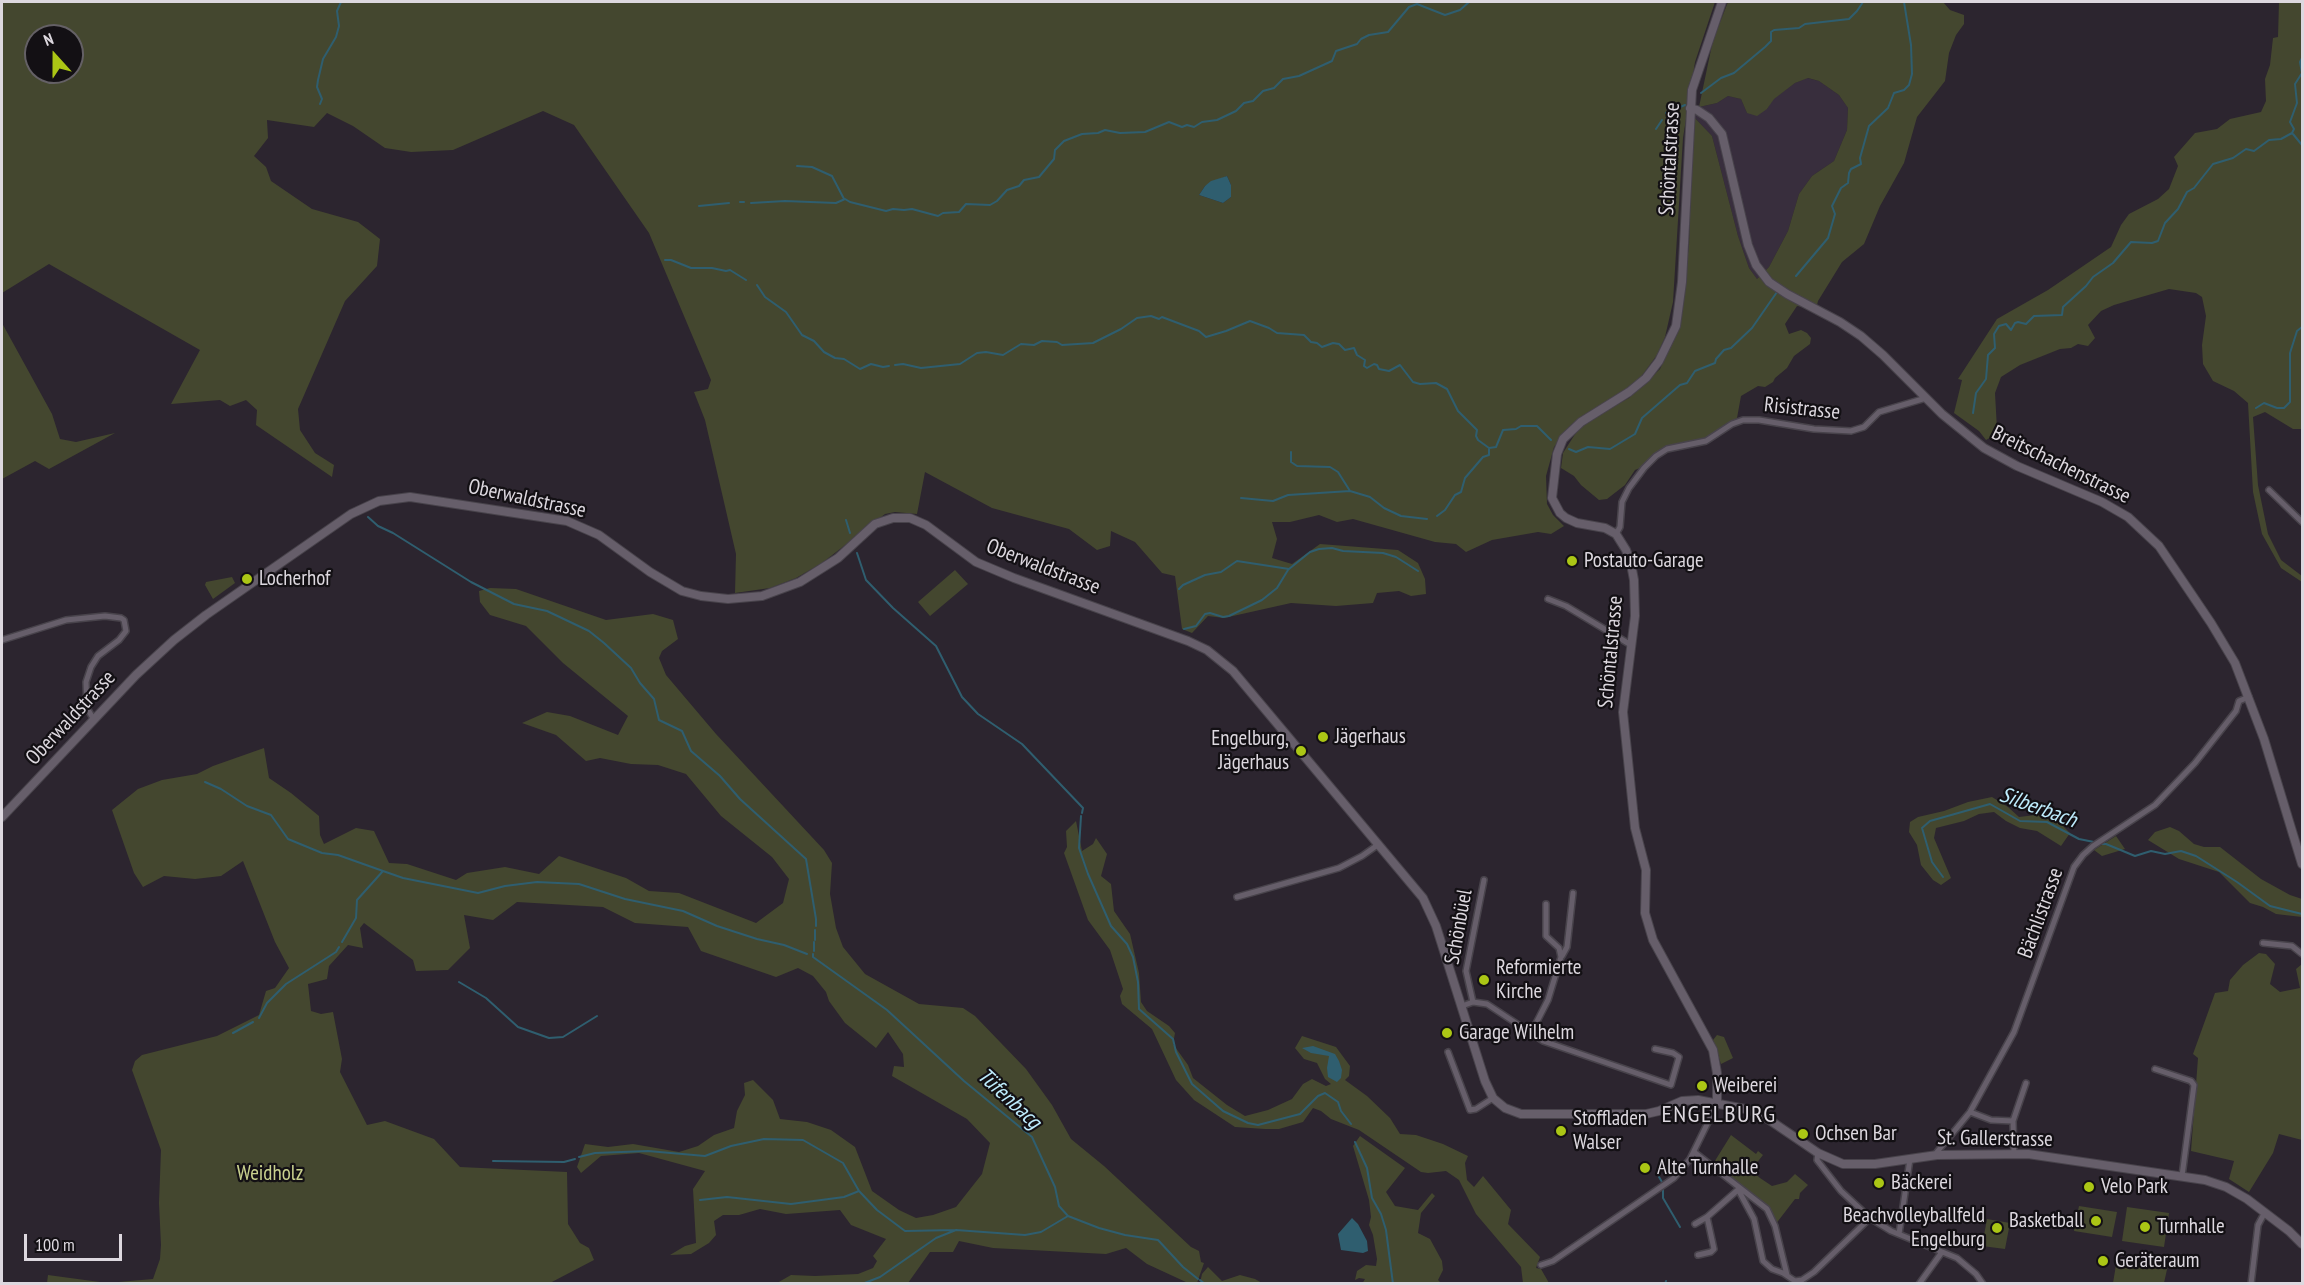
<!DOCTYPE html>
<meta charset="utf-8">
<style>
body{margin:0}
#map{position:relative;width:2304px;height:1285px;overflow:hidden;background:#2c252f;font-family:"PT Sans Narrow",sans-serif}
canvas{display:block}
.frame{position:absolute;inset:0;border:3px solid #ddd8df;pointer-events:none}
.north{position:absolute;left:24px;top:24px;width:60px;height:60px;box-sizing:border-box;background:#131014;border:2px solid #646065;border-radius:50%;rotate:339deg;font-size:16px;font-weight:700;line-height:24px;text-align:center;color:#ddd8df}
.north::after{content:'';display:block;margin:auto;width:21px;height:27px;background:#abc615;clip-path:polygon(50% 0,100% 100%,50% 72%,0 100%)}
.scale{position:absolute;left:24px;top:1234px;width:98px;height:27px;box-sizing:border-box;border:3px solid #ddd8df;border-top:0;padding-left:8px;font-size:18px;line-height:21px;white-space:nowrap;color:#ddd8df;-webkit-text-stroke:4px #131014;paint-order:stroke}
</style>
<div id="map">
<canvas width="2304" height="1285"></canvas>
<div class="frame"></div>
<div class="north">N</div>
<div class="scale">100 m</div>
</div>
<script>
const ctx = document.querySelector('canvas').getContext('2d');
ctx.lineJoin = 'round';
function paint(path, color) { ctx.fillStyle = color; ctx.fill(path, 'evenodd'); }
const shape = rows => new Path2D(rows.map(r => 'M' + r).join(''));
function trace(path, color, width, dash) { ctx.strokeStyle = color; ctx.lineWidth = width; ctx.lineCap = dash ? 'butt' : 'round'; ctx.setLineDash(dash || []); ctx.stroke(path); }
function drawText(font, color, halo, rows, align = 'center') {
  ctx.font = font + ' "PT Sans Narrow",sans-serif'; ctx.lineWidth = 4.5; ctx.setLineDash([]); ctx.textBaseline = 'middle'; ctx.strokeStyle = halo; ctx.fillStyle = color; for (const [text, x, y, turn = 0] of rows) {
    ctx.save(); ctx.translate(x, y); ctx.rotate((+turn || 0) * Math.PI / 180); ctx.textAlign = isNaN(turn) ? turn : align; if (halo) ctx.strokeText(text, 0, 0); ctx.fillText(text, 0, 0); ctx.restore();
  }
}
paint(shape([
 [1807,78,1819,81,1839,95,1848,108,1847,130,1834,161,1812,176,1799,194,1788,231,1769,267,1757,279,1749,268,1738,236,1712,136,1693,116,1699,107,1717,103,1728,96,1741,99,1747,113,1767,109,1773,99,1795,83]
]), '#382e3d');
paint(shape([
 [2,2,1715,2,1695,62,1683,138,1673,302,1665,337,1657,355,1635,385,1571,425,1554,447,1546,476,1547,504,1553,515,1564,526,1551,534,1538,532,1492,540,1466,552,1456,544,1435,542,1353,519,1337,522,1319,515,1290,522,1272,522,1277,539,1272,558,1292,564,1320,544,1398,550,1418,563,1425,579,1426,594,1411,596,1399,591,1377,593,1373,603,1336,606,1291,603,1224,618,1208,616,1192,633,1182,629,1175,576,1162,573,1135,542,1111,531,1110,546,1097,550,1069,529,992,508,925,472,917,514,895,512,885,514,822,563,796,578,770,588,735,593,736,554,705,420,694,392,708,389,711,380,649,233,574,125,543,111,453,150,411,152,385,148,353,126,327,113,314,127,267,120,268,138,254,156,266,167,271,181,312,209,358,222,380,239,377,266,345,301,298,409,300,430,315,453,334,465,332,477,256,425,257,410,246,400,230,406,220,400,171,404,200,350,49,264,2,293],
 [36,36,72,36,72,72,36,72],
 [1227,176,1231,185,1231,197,1223,203,1199,195,1205,186],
 [1728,2,1943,2,1950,10,1964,15,1964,24,1956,35,1949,53,1945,81,1917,117,1904,163,1880,206,1864,244,1842,262,1818,301,1816,309,1797,306,1785,324,1789,334,1801,330,1807,333,1811,338,1810,344,1794,356,1787,368,1775,378,1773,382,1765,387,1758,386,1741,396,1737,418,1724,425,1722,429,1697,443,1669,452,1645,466,1635,470,1625,485,1607,499,1599,500,1581,485,1574,476,1561,468,1563,453,1579,428,1596,416,1629,398,1660,369,1679,327,1689,245,1693,116,1712,136,1738,236,1749,268,1757,279,1769,267,1788,231,1799,194,1812,176,1834,161,1847,130,1848,108,1839,95,1819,81,1808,78,1795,83,1774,99,1767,109,1757,116,1747,113,1741,99,1728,96,1717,103,1699,107,1713,40],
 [2279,2,2302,2,2302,429,2293,429,2265,412,2253,417,2258,485,2268,534,2281,560,2302,576,2302,582,2281,568,2262,534,2253,492,2248,403,2234,391,2213,381,2203,364,2202,345,2206,316,2202,297,2196,293,2169,289,2114,305,2101,311,2088,325,2095,338,2088,346,2078,344,2071,348,2060,349,2020,365,2001,377,1995,393,1997,429,1993,436,1986,440,1979,431,1954,413,1962,380,1958,379,1997,319,2048,290,2111,247,2121,225,2129,214,2158,199,2169,189,2178,166,2174,157,2195,133,2217,129,2230,119,2261,112,2266,101,2265,79,2270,65,2273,38,2278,37],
 [2,323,52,414,60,439,76,442,115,433,49,469,35,461,2,479],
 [955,570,968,584,930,616,918,602],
 [232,577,235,583,213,599,205,585,206,582],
 [490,588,516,589,606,620,653,614,673,620,678,639,662,651,659,658,666,675,716,734,824,850,832,863,830,894,836,928,843,947,865,974,919,1004,963,1008,975,1016,1026,1069,1052,1105,1071,1139,1104,1166,1191,1247,1199,1251,1201,1262,1204,1263,1197,1283,1188,1283,1147,1264,1126,1248,1106,1254,993,1248,959,1241,953,1252,930,1252,908,1283,777,1283,791,1275,815,1276,858,1274,873,1268,877,1261,873,1256,886,1239,851,1225,840,1210,786,1214,760,1209,739,1215,723,1215,714,1221,716,1235,709,1243,691,1254,670,1255,685,1246,696,1243,693,1189,705,1171,639,1153,601,1156,581,1173,577,1167,585,1144,608,1147,633,1144,679,1152,698,1146,714,1135,734,1128,737,1111,745,1095,744,1083,753,1080,773,1100,780,1119,807,1122,831,1130,855,1147,872,1191,899,1210,916,1218,933,1215,956,1207,982,1174,990,1143,967,1119,892,1076,894,1066,904,1067,903,1054,888,1032,876,1048,845,1023,829,1001,826,992,813,976,798,968,776,977,701,951,688,927,635,923,603,907,517,902,493,920,464,915,470,948,448,970,416,971,413,960,364,923,360,928,363,948,348,945,329,966,327,979,308,984,311,1011,321,1014,333,1012,342,1059,340,1072,367,1125,385,1121,434,1139,460,1167,567,1172,568,1224,580,1243,589,1248,594,1260,548,1284,47,1283,48,1275,107,1283,153,1279,160,1259,161,1245,159,1203,161,1150,132,1070,135,1061,142,1055,217,1036,259,1015,266,991,275,988,289,968,275,942,243,861,221,876,195,879,164,876,143,887,134,873,112,810,138,789,162,780,197,774,213,766,264,748,269,778,291,793,319,816,320,835,324,844,356,828,374,831,389,863,407,864,456,880,467,873,505,867,539,874,559,856,626,878,649,891,679,893,756,923,783,903,789,879,772,857,721,816,686,774,658,765,631,764,600,758,586,761,556,735,522,723,547,712,570,716,618,735,628,716,563,663,526,626,490,615,480,602,479,591],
 [1992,797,2008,807,2019,817,2044,814,2061,824,2070,833,2061,846,2037,831,2020,828,2006,821,1994,812,1979,814,1964,821,1936,828,1934,838,1951,878,1941,885,1933,880,1921,865,1917,845,1909,832,1910,822,1918,817,1944,811,1968,802],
 [1076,821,1082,851,1093,844,1096,838,1107,854,1101,876,1111,884,1114,911,1130,934,1139,973,1141,1002,1147,1011,1169,1026,1175,1033,1173,1044,1188,1065,1193,1078,1227,1105,1245,1116,1268,1110,1292,1099,1303,1084,1312,1079,1326,1086,1331,1084,1325,1079,1317,1063,1304,1059,1295,1048,1302,1036,1336,1047,1350,1066,1349,1076,1345,1080,1367,1096,1390,1118,1400,1134,1416,1135,1443,1144,1468,1156,1465,1163,1467,1180,1474,1187,1483,1176,1511,1210,1508,1224,1540,1257,1536,1268,1541,1269,1549,1283,1523,1283,1521,1267,1476,1214,1459,1180,1446,1171,1428,1173,1421,1172,1359,1130,1331,1119,1321,1111,1313,1108,1303,1122,1279,1129,1265,1129,1235,1127,1194,1100,1176,1080,1152,1029,1122,1004,1120,996,1123,989,1110,950,1088,920,1064,853,1067,847,1066,831],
 [2170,827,2179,831,2194,844,2204,847,2220,847,2261,879,2290,895,2302,899,2302,917,2276,914,2263,907,2250,903,2219,872,2179,859,2148,840,2155,832],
 [2116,836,2125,849,2102,856,2094,850],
 [2259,953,2266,954,2275,964,2270,984,2280,992,2300,988,2296,969,2302,964,2302,1140,2279,1134,2273,1153,2249,1192,2229,1179,2234,1161,2191,1151,2198,1058,2193,1054,2215,993,2228,991,2230,980,2243,965],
 [1717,1035,1724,1037,1733,1058,1721,1064,1713,1040],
 [1731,1135,1756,1154,1758,1151,1763,1155,1751,1170,1760,1178,1772,1186,1787,1182,1795,1174,1808,1185,1800,1193,1799,1199,1795,1199,1775,1225,1766,1211,1713,1164],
 [1360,1136,1405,1168,1386,1192,1395,1206,1418,1210,1432,1193,1435,1196,1421,1213,1418,1233,1430,1239,1442,1261,1443,1270,1438,1280,1441,1283,1362,1284,1365,1279,1359,1278,1355,1280,1357,1271,1366,1265,1376,1266,1377,1259,1373,1235,1369,1225,1371,1217,1369,1200,1353,1146],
 [2079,1206,2117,1212,2112,1237,2074,1231],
 [2127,1207,2169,1213,2164,1247,2122,1241],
 [1987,1219,2010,1223,2005,1249,1982,1246],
 [2117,1259,2157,1266,2158,1263,2168,1265,2164,1283,2113,1283],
 [1208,1267,1222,1281,1240,1275,1255,1279,1262,1283,1200,1283,1202,1274]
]), '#44472f');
paint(shape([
 [1227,176,1231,185,1231,197,1223,203,1199,195,1205,186,1211,181],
 [1313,1046,1335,1054,1339,1061,1342,1070,1341,1078,1337,1082,1328,1077,1327,1068,1329,1056,1311,1053,1302,1048],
 [1352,1218,1358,1224,1367,1241,1368,1251,1363,1253,1341,1250,1338,1234]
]), '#2f5e6f');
trace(shape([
 [1701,93,1721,78,1734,73,1765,47,1771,41,1771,32,1774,30,1799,28,1805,24,1849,19,1857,11,1863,2],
 [320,104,322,99,317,87,318,80,323,59,336,37,339,26,337,11,341,2],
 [1666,113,1685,105],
 [1656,129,1662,120],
 [2293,134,2302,145],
 [797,166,812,167,832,176,844,199],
 [740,202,744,202],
 [751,203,785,201,836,203,845,199,850,202,886,211,893,209,904,210,912,209,938,216,943,213,959,212,966,204,990,205,997,201,1007,190,1019,186,1024,180,1039,177,1054,159,1055,150,1064,141,1082,134,1098,133,1105,130,1120,133,1145,132,1169,122,1182,127,1187,125,1194,127,1202,122,1217,120,1236,111,1244,103,1253,101,1263,91,1274,88,1283,79,1299,76,1332,61,1336,51,1357,44,1361,39,1369,35,1388,32,1409,7,1417,4,1445,15,1460,10,1469,2],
 [699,206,729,203],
 [665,260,671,260,691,268,712,268,726,271,730,270,746,280],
 [1796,276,1828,238,1835,214,1832,206,1841,188,1848,183,1849,173,1851,169,1861,164,1860,158,1869,126,1888,108,1894,93,1904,90,1909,85,1912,74,1911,45,1904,2],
 [757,285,765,297,786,312,802,335,814,341,824,352,835,358,844,359,860,369,871,364,883,367,889,366],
 [895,365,903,364,921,368,960,364,977,353,986,352,1003,355,1021,344,1034,345,1042,341,1057,342,1062,345,1093,343,1121,329,1137,318,1151,316,1159,319,1162,317,1199,331,1206,337,1226,331,1250,321,1269,328,1277,333,1304,335,1311,342,1317,343,1322,347,1333,343,1339,344,1345,350,1354,348,1357,355,1365,360,1364,366,1367,368,1374,364,1377,365,1379,369,1389,371,1400,365,1413,382,1420,384,1436,383,1447,389,1458,411,1477,430,1476,436,1478,440,1489,448,1496,447,1503,430,1516,429,1521,426,1537,426,1551,440],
 [2256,408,2264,403,2277,408,2284,408,2290,402,2290,353,2297,331,2302,327],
 [1973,413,1976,393,1986,379,1988,355,1995,348,1994,334,1999,326,2006,324,2011,330,2015,323,2018,322,2026,324,2034,316,2062,315,2063,307,2086,286,2093,277,2113,263,2131,242,2152,243,2158,241,2165,223,2178,209,2187,192,2194,188,2213,164,2233,158,2246,149,2254,151,2269,140,2281,139,2292,133,2294,129,2290,122,2297,103,2295,84,2302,73,2300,62,2302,58],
 [1569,449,1576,452,1588,447,1610,449,1635,434,1642,418,1680,385,1687,383,1695,371,1715,363,1716,359,1724,350,1731,348,1752,328,1777,292],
 [1291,452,1291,462,1297,466,1330,467,1338,472,1350,491],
 [1241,498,1273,501,1288,495,1350,491,1370,497,1384,508,1401,516,1427,519],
 [1437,516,1445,510,1455,495,1461,492,1465,478,1483,457,1489,455,1489,449],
 [368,517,378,526,393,533,471,582,514,604,547,611,589,631,604,643,631,668,640,683,654,699,659,720,682,731,691,751,720,776,740,799,806,859,816,919,816,926],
 [846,520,850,533],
 [857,553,866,580,893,608,936,646,962,697,978,714,1022,744,1083,808,1082,813],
 [1179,589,1183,585,1205,575,1221,572,1237,561,1289,569,1310,552,1319,549,1332,548,1343,551,1383,553,1396,557,1418,571],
 [1184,629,1196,626,1205,614,1210,613,1223,617,1229,616,1262,600,1277,588,1288,570],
 [205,782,221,789,247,806,271,815,288,839,322,853,338,855,383,871],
 [1081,816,1079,848,1088,874,1111,926,1127,944,1133,957,1138,982,1139,1009,1173,1039,1176,1052,1192,1084,1223,1111,1248,1123,1258,1125,1300,1114,1318,1096,1325,1093,1338,1102,1341,1111,1351,1124],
 [2101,844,2106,844,2135,856,2151,851,2165,854,2181,851,2196,856,2237,882,2270,906,2302,914],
 [1943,877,1932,862,1922,828,1930,821,1990,804,2020,821,2047,822,2079,839,2094,842],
 [815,940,815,930],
 [342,942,356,918,357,900,383,871,403,878,478,893,505,886,537,882,579,884,625,899,683,911,717,926,757,939,784,945,807,954],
 [814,951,814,942],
 [813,954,813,957,887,1010,964,1081,1032,1137,1055,1187,1059,1206,1068,1216,1099,1228,1125,1235,1158,1240,1183,1267,1198,1279],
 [459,982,486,998,518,1027,549,1038,563,1037,597,1016],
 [259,1018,267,1003,286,984,336,952,339,947],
 [233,1033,253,1022],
 [1355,1142,1367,1168,1372,1198,1381,1214,1386,1230,1393,1284],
 [579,1157,595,1153,648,1151,705,1156,731,1146,764,1139,803,1140,843,1163,859,1191,877,1210,905,1231,956,1230],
 [493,1161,564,1162,575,1159],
 [1659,1177,1662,1182],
 [1663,1188,1663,1198,1680,1227],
 [700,1200,727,1197,791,1204,844,1197,859,1191],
 [1200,1280,1205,1284],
 [862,1284,880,1277,936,1238,956,1230,1025,1235,1041,1232,1068,1216],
 [1665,1284,1666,1281]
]), '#2f5e6f', 2);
const street = shape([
 [2269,490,2302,522],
 [1616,534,1620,527,1622,502,1629,488,1644,468,1656,456,1667,449,1706,441,1732,424,1743,420,1759,420,1814,429,1851,431,1864,427,1879,412,1926,398],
 [1548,599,1566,606,1631,645],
 [2,640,66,620,105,616,121,618,124,620,126,631,119,640,98,656,91,667,86,682,87,708,94,720],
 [1237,897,1339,868,1362,856,1379,844],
 [2263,943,2292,946,2302,954],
 [1562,956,1567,947,1573,893],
 [1473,1002,1487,1004,1543,1041,1671,1085,1679,1057,1673,1053,1655,1049],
 [1462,1006,1473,1002,1466,971,1484,880],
 [1531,1033,1548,1000,1561,957,1559,948,1546,936,1546,904],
 [1448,1052,1470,1110,1476,1109,1493,1098],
 [2155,1069,2191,1081,2194,1085,2182,1176],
 [1970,1112,1991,1120,2013,1121],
 [1694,1152,1767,1209,1775,1226,1787,1275],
 [1818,1153,1817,1160,1841,1191,1870,1218,1891,1231,1957,1258,1976,1274,1983,1284],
 [2014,1154,2013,1121,2026,1083],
 [1937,1155,1937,1152,1970,1112,2014,1032,2074,867,2083,855,2093,846,2155,805,2195,763,2236,711,2239,701,2249,697],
 [1740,1188,1740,1193,1754,1219,1763,1261,1772,1269,1783,1273,1795,1281,1802,1280,1814,1272,1870,1218],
 [1695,1224,1707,1217],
 [1899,1234,1910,1159],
 [1698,1255,1711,1252,1714,1249,1707,1217,1740,1188],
 [1541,1265,1553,1261,1674,1178,1690,1159,1717,1104],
 [1919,1284,1942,1252],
 [2251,1284,2258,1225,2265,1212]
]);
const secondary = shape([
 [1690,108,1697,110,1709,118,1722,134,1748,245,1756,265,1769,282,1787,294,1840,322,1861,336,1883,355,1942,414,1984,448,2017,466,2102,502,2128,517,2159,546,2211,623,2235,663,2264,739,2302,864],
 [2,817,136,675,174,640,206,615,351,514,379,501,410,497,567,521,599,535,650,572,682,591,701,596,728,599,762,596,800,582,838,558,875,524,893,518,910,518,926,525,976,562,1014,578,1188,641,1207,650,1233,671,1423,898,1436,926,1485,1081,1493,1098,1505,1108,1521,1114,1646,1114,1659,1111,1682,1101,1698,1100,1745,1109,1762,1115,1818,1153,1843,1164,1875,1164,1937,1155,2028,1154,2205,1180,2226,1187,2247,1199,2289,1231,2302,1244],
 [1717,1104,1717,1073,1713,1050,1653,940,1645,913,1646,870,1635,828,1623,712,1635,616,1634,580,1631,564,1626,550,1616,534,1605,528,1577,523,1566,518,1560,513,1552,498,1557,454,1563,439,1581,422,1629,392,1646,378,1659,361,1676,326,1682,282,1692,90,1722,2]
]);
trace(street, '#48434b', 8);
trace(secondary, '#48434b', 10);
trace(street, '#665e6a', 5);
trace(secondary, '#665e6a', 8);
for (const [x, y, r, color] of [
 [1572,561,6,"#abc615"],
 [247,579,6,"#abc615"],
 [1323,737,6,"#abc615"],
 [1301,751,6,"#abc615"],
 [1484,980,6,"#abc615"],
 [1447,1033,6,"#abc615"],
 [1702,1086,6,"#abc615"],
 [1561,1131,6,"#abc615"],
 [1803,1134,6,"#abc615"],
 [1645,1168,6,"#abc615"],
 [1879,1183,6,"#abc615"],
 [2089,1187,6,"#abc615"],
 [2096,1221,6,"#abc615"],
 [2145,1227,6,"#abc615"],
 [1997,1228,6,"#abc615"],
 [2103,1261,6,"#abc615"]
]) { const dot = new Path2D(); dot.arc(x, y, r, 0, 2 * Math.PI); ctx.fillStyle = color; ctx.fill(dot); trace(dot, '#131014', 2); }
drawText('21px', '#ddd8df', '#131014', [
 ["Schöntalstrasse",1670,159,-87],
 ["Risistrasse",1802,409,6],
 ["Breitschachenstrasse",2061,465,26],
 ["Oberwaldstrasse",527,499,12],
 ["Oberwaldstrasse",1043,567,21],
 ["Schöntalstrasse",1611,652,-85],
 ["Oberwaldstrasse",71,718,-47],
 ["Bächlistrasse",2041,913,-70],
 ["Schönbüel",1459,927,-80],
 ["St. Gallerstrasse",1995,1139,1]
]);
drawText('21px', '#ddd8df', '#131014', [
 ["Postauto-Garage",1584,561],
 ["Locherhof",259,579],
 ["Jägerhaus",1335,737],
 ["Engelburg,",1289,739,"right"],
 ["Jägerhaus",1289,763,"right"],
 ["Reformierte",1496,968],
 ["Kirche",1496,992],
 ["Garage Wilhelm",1459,1033],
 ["Weiberei",1714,1086],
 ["Stoffladen",1573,1119],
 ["Walser",1573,1143],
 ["Ochsen Bar",1815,1134],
 ["Alte Turnhalle",1657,1168],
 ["Bäckerei",1891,1183],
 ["Velo Park",2101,1187],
 ["Beachvolleyballfeld",1985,1216,"right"],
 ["Engelburg",1985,1240,"right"],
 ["Basketball",2084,1221,"right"],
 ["Turnhalle",2157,1227],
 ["Geräteraum",2115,1261]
], 'left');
drawText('21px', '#c9d18e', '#131014', [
 ["Weidholz",270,1174]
]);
drawText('italic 22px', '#beecfd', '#131014', [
 ["Silberbach",2038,808,20],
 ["Tüfenbacg",1009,1099,43]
]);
ctx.letterSpacing = '1.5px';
drawText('24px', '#ddd8df', '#131014', [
 ["ENGELBURG",1719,1115]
]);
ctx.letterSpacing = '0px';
</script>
